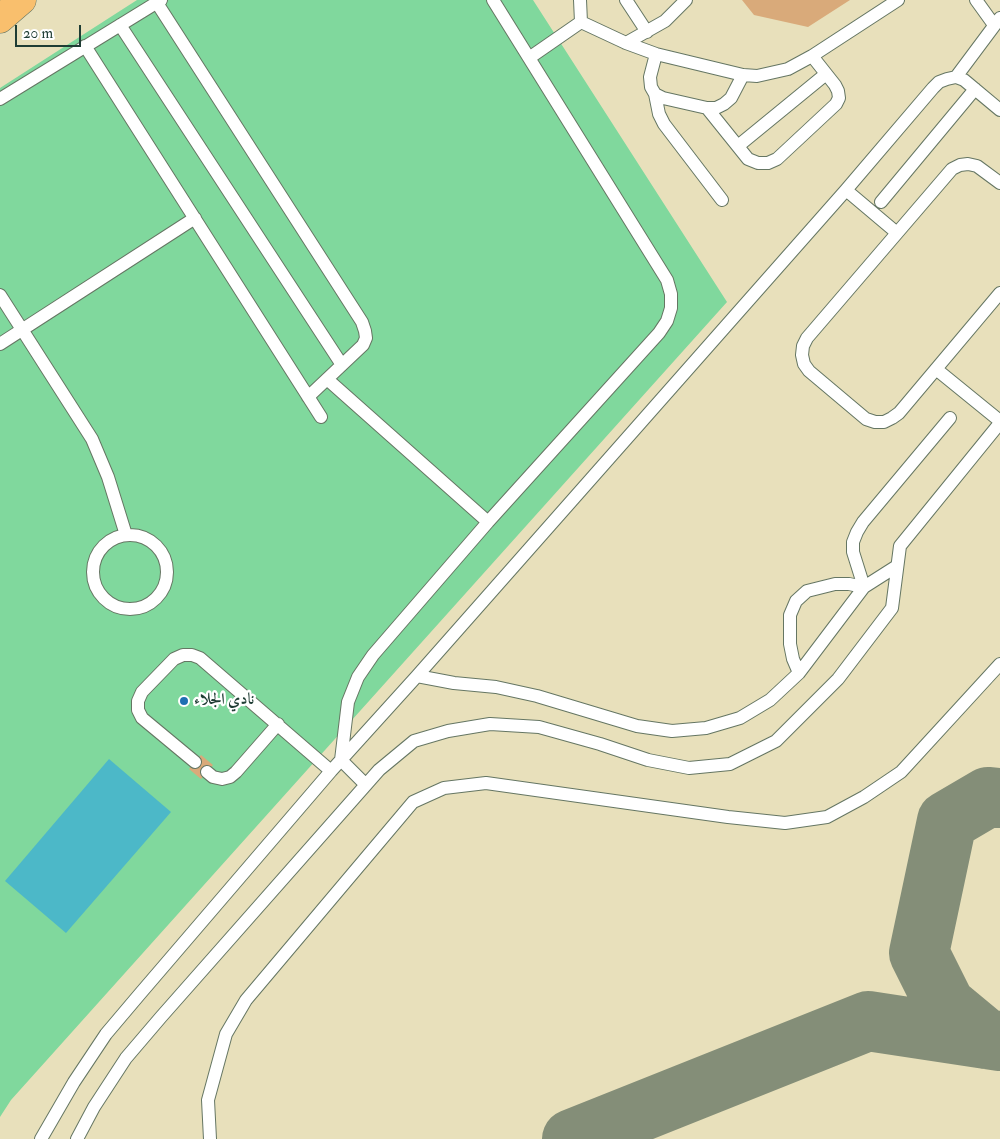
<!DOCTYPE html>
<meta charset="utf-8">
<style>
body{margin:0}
#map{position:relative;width:1000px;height:1139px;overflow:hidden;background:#e8e0bb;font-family:"IM FELL Double Pica",serif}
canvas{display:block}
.scale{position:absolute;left:15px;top:25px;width:66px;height:22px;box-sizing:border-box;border:2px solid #1f3d34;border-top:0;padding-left:6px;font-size:15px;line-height:18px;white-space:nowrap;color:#1f3d34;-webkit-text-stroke:4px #fff;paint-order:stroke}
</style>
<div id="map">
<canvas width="1000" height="1139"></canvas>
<div class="scale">20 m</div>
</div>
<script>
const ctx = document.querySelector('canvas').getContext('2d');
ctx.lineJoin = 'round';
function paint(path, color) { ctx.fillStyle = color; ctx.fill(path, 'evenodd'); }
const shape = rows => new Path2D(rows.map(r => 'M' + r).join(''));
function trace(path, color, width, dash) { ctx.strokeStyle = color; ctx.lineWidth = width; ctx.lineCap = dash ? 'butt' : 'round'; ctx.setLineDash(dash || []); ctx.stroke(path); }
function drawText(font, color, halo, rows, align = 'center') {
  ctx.font = font + ' "IM FELL Double Pica",Amiri,serif'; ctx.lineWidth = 4.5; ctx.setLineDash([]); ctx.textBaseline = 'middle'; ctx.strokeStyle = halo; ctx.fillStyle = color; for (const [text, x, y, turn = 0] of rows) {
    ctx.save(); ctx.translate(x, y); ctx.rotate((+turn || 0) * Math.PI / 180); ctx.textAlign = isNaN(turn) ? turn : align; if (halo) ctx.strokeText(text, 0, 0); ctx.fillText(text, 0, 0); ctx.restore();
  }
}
paint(shape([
 [137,0,533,0,727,302,11,1100,0,1117,0,88]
]), '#80d89d');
paint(shape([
 [109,759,171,812,66,933,5,881]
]), '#4cb8c8');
trace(shape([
 [986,1039,945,1005,919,953,947,821,988,797,1000,798],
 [572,1139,868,1021,1000,1041]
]), '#848e78', 60);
paint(shape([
 [742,0,850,0,808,27,754,15],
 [201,755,213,765,201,779,189,769]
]), '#d9aa7a');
const lane = shape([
 [580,0,581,22],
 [626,0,647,32],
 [976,0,994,25],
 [157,3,362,322,365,331,366,338,363,345,308,397],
 [581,22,626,43,656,54,743,75,757,76,788,69,812,56,898,0],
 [120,25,342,365],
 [626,43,665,21,686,0],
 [85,46,321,417],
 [656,54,650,77,651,87,655,94,663,98,707,108,716,108,724,104,731,98,743,75],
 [529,58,581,22],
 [956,77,1000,18],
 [655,94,659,114,664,124,722,200],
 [0,99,161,0],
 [707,108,748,159,758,163,768,163,777,159,836,104,839,98,838,91,835,85,812,56],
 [738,146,826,74],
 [1000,183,977,166,968,164,960,165,952,169,807,338,803,346,802,355,804,364,809,371,866,419,875,422,884,422,892,418,899,413,1000,293],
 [846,190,897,233],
 [881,202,975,89],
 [0,295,92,439,108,477,126,535],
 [0,344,195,218],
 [936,369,1000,421],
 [327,379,488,522],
 '93 572a37 37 0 1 1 74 0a37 37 0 1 1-74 0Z',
 [799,673,793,659,790,644,790,615,796,601,807,591,835,584,849,584,864,587,853,552,853,542,857,532,863,522,950,418],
 [417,676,454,683,496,687,537,696,637,726,672,731,706,728,740,718,770,700,799,673,864,587,897,566],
 [195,762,142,718,138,710,138,701,142,692,174,659,183,655,192,655,200,658,331,771],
 [207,772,213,777,222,779,230,777,236,772,278,724],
 [366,785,341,760,348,702,358,677,373,655,488,522,659,333,667,321,671,308,671,294,667,280,493,0],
 [41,1139,74,1082,106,1034,139,995,331,771,417,676,846,190,933,88,939,82,947,79,956,77,964,80,1000,110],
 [77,1139,94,1107,126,1058,161,1017,379,770,414,741,448,731,490,724,539,727,600,744,648,760,689,768,730,764,776,741,838,679,892,608,900,546,1000,423],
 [210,1139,208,1100,226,1034,246,1000,413,802,444,788,486,783,728,817,785,823,827,817,864,797,901,772,1000,664]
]);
const highway = shape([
 [0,19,22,0]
]);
trace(lane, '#657663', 14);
trace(highway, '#657663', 29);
trace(lane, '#fff', 12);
trace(highway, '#f9bf6d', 28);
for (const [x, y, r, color] of [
 [184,701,5,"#1f6fb2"]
]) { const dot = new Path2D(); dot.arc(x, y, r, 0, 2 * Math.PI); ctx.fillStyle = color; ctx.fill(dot); trace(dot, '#fff', 2); }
drawText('bold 16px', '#1f3d34', '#fff', [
 ["نادي الجلاء",194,701]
], 'left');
</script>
